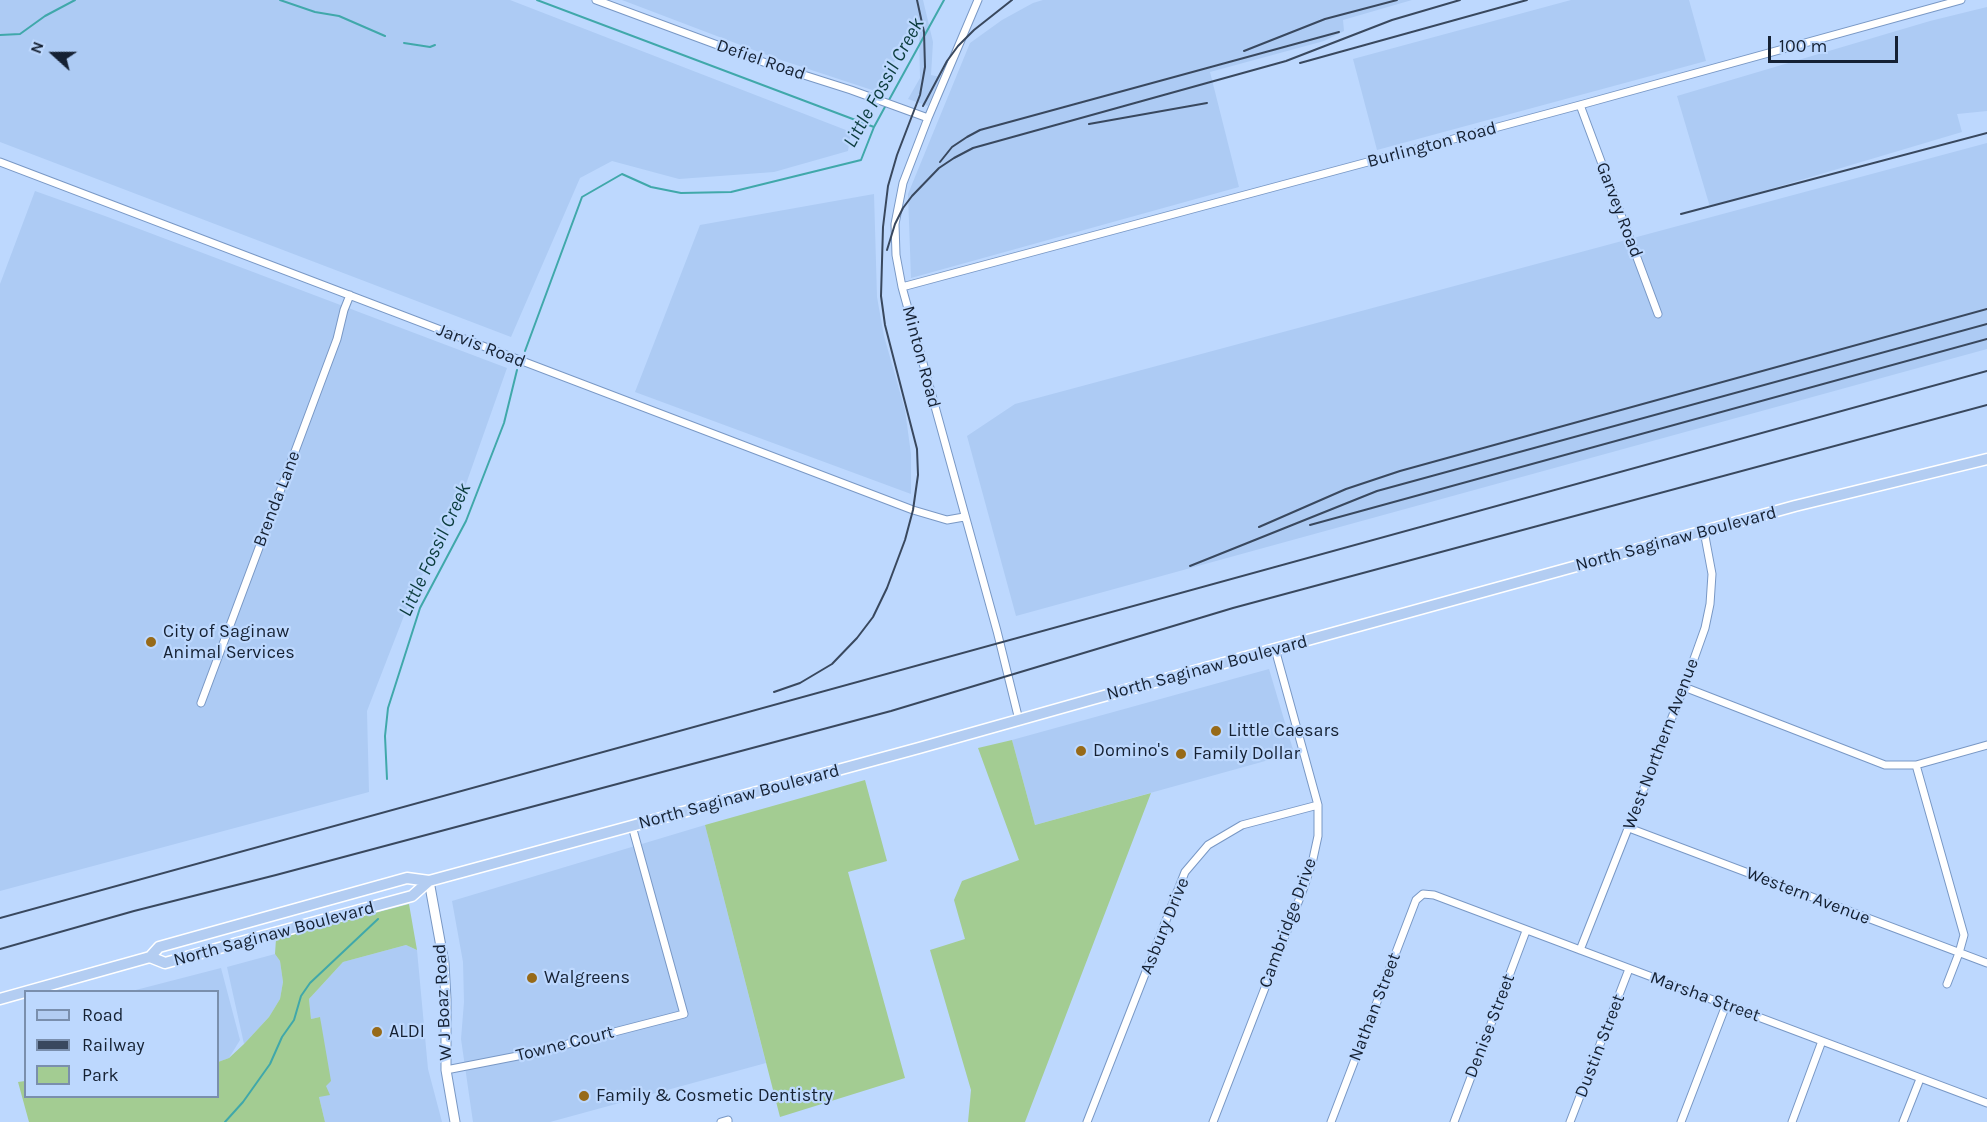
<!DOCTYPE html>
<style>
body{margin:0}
#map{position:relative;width:1987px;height:1122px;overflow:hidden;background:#bdd8fe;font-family:Karla,sans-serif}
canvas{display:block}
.legend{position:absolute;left:24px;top:990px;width:195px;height:108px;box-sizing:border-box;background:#bdd8fe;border:2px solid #7a8fad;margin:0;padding:8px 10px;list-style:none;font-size:18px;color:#152133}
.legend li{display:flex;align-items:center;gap:12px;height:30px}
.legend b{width:30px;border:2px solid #7a8fad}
.north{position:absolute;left:24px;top:24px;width:60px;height:60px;-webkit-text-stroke:4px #bdd8fe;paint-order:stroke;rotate:291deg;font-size:16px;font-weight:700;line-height:24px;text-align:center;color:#152133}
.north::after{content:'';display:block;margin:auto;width:21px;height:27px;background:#152133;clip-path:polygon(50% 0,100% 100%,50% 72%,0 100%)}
.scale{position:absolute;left:1768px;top:36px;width:130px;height:27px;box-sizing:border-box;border:3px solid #152133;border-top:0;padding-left:8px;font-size:18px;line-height:21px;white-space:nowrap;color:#152133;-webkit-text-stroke:4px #bdd8fe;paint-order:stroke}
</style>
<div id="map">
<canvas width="1987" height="1122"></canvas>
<ul class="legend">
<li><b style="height:8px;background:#b3cdf2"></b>Road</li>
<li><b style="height:8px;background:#39485e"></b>Railway</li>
<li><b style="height:16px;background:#a3cc92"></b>Park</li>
</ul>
<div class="north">N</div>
<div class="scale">100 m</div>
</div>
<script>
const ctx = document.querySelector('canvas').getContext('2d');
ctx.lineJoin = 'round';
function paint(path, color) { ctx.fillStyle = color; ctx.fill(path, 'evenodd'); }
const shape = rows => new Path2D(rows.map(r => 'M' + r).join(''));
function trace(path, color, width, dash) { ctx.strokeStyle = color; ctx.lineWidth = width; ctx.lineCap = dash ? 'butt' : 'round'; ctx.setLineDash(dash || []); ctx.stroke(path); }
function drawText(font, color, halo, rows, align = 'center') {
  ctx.font = font + ' Karla,sans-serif'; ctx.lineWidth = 4.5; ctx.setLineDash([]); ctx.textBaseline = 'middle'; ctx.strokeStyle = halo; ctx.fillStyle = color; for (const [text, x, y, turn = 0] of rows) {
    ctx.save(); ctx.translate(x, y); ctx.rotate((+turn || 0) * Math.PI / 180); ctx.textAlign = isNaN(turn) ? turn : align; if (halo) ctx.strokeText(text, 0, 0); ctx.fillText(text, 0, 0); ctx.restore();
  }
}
paint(shape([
 [0,0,510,0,851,132,848,151,774,172,679,179,612,161,580,178,511,337,0,142],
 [622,0,923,0,933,42,931,75,940,77,928,106,908,99,920,78,919,34,916,22,878,92,772,57],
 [1043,0,1412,0,1343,20,1344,31,1324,41,1210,72,1239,187,911,278,908,194,970,43,1002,20,1033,3],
 [1571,0,1689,0,1706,61,1377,150,1353,59],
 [1987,7,1987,111,1957,114,1962,132,1710,207,1677,96,1930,21],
 [1987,143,1987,349,1016,616,967,436,1015,404],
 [35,191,105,216,507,368,454,518,414,590,367,711,369,792,0,891,0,284],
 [874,194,877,297,884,336,905,410,911,454,911,494,635,392,700,225],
 [1269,669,1294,753,1035,825,1012,740],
 [705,825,766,1063,550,1122,473,1122,461,1039,464,1002,463,962,452,901],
 [406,945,417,950,428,1069,442,1122,325,1122,319,1097,326,1086,320,1017,311,1019,309,999,343,962],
 [275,954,280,961,283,982,280,999,269,1017,244,1044,227,967],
 [221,968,240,1040,229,1058,218,1062,218,992,128,992]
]), '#adcbf4');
paint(shape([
 [1012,740,1035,825,1151,793,1025,1122,968,1122,971,1090,930,950,965,939,954,900,962,881,1019,860,978,748],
 [865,780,887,861,848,872,905,1078,780,1117,705,825],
 [409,904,417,950,406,945,343,962,309,999,311,1019,320,1017,331,1081,326,1086,330,1095,319,1097,325,1122,29,1122,18,1082,25,1081,26,1096,218,1096,218,1062,229,1058,244,1044,269,1017,280,999,283,982,280,961,275,954,276,939]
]), '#a3cc92');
trace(shape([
 [280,0,315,12,339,16,385,36],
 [537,0,874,127],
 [0,35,20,34,45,16,75,0],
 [404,43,430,47,435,45],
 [889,100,944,0],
 [525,351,582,197,622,174,651,187,681,193,731,192,861,160,874,127,886,105],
 [387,779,385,736,388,708,420,608,466,521,504,423,517,370],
 [225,1122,243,1102,270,1064,282,1037,294,1020,301,996,310,983,378,919]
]), '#40a8aa', 2);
const minor = shape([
 [596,0,766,63,851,90,928,118],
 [978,0,928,118,903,183,895,224,896,255,902,287,997,631,1019,720],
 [1580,105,1658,314],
 [0,162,913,510,947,520,964,517],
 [902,287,1580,105,1961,0],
 [1684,687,1885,765,1916,765,1987,745],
 [201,703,337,339,344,310,350,295],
 [1916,765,1964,935,1959,953,1947,984],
 [1629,828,1987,963],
 [1580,950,1684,687,1705,628,1710,604,1712,574,1704,531],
 [446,1070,533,1053,684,1014,632,826],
 [721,1122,728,1120,728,1122],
 [1087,1122,1185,872,1208,845,1242,825,1318,805],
 [1213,1122,1304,887,1313,859,1318,836,1318,805,1275,649],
 [1331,1122,1416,900,1423,894,1434,895,1987,1103],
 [1454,1122,1526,931],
 [1570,1122,1629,969],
 [1681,1122,1726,1005],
 [1792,1122,1822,1041],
 [1903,1122,1920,1079]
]);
const secondary = shape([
 [429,881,444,963,446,999,446,1070,455,1122]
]);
const primary = shape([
 [150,957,165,963,245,941,412,896,429,881],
 [0,999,150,957,159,947,407,878,429,881,919,748,1093,699,1795,506,1987,459]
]);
trace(minor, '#7998c5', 9);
trace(secondary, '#7998c5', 11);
trace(primary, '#fff', 13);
trace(minor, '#fff', 7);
trace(secondary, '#fff', 9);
trace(primary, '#b3cdf2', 10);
trace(shape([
 [1244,51,1325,19,1397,0],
 [1300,63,1527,0],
 [923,106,947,61,958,46,974,30,1012,0],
 [1089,124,1207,103],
 [940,162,952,147,967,137,980,130,1339,32],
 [1681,214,1987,133],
 [887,250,895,224,903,208,912,196,939,168,954,158,973,148,1286,61,1392,20,1460,0],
 [1310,525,1987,339],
 [1259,527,1346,489,1400,471,1987,309],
 [1190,566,1377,491,1987,324],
 [774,692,800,683,832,664,857,638,873,617,887,588,905,540,913,510,918,475,917,449,885,325,881,296,883,227,888,186,897,155,920,95,925,67,924,32,917,0],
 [0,918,1987,371],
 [0,949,134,911,276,875,891,711,1233,608,1987,405]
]), '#39485e', 2);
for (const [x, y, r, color] of [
 [151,642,6,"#976a18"],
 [1216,731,6,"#976a18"],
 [1081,751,6,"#976a18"],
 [1181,754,6,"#976a18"],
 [532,978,6,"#976a18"],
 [377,1032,6,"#976a18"],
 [584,1096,6,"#976a18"]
]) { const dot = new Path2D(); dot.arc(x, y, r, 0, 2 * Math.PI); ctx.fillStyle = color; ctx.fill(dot); trace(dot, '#bdd8fe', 2); }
drawText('18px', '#152133', '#bdd8fe', [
 ["Defiel Road",761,60,19],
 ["Burlington Road",1432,145,-15],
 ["Garvey Road",1619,210,69],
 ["Jarvis Road",481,346,21],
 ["Minton Road",921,357,75],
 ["Brenda Lane",277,499,-69],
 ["North Saginaw Boulevard",1676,539,-15],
 ["North Saginaw Boulevard",1207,668,-15],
 ["West Northern Avenue",1661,744,-69],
 ["North Saginaw Boulevard",739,797,-15],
 ["Western Avenue",1808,896,21],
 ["Cambridge Drive",1288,923,-70],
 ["Asbury Drive",1165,926,-68],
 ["North Saginaw Boulevard",274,934,-15],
 ["Marsha Street",1705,997,20],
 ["W J Boaz Road",443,1002,-93],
 ["Nathan Street",1375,1007,-69],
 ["Denise Street",1490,1026,-69],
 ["Towne Court",565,1044,-14],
 ["Dustin Street",1600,1046,-69]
]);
drawText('18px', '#152133', '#bdd8fe', [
 ["City of Saginaw",163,632],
 ["Animal Services",163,653],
 ["Little Caesars",1228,731],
 ["Domino's",1093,751],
 ["Family Dollar",1193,754],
 ["Walgreens",544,978],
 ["ALDI",389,1032],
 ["Family & Cosmetic Dentistry",596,1096]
], 'left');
drawText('italic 20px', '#0b3c3d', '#bdd8fe', [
 ["Little Fossil Creek",884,83,-61],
 ["Little Fossil Creek",435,550,-65]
]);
</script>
